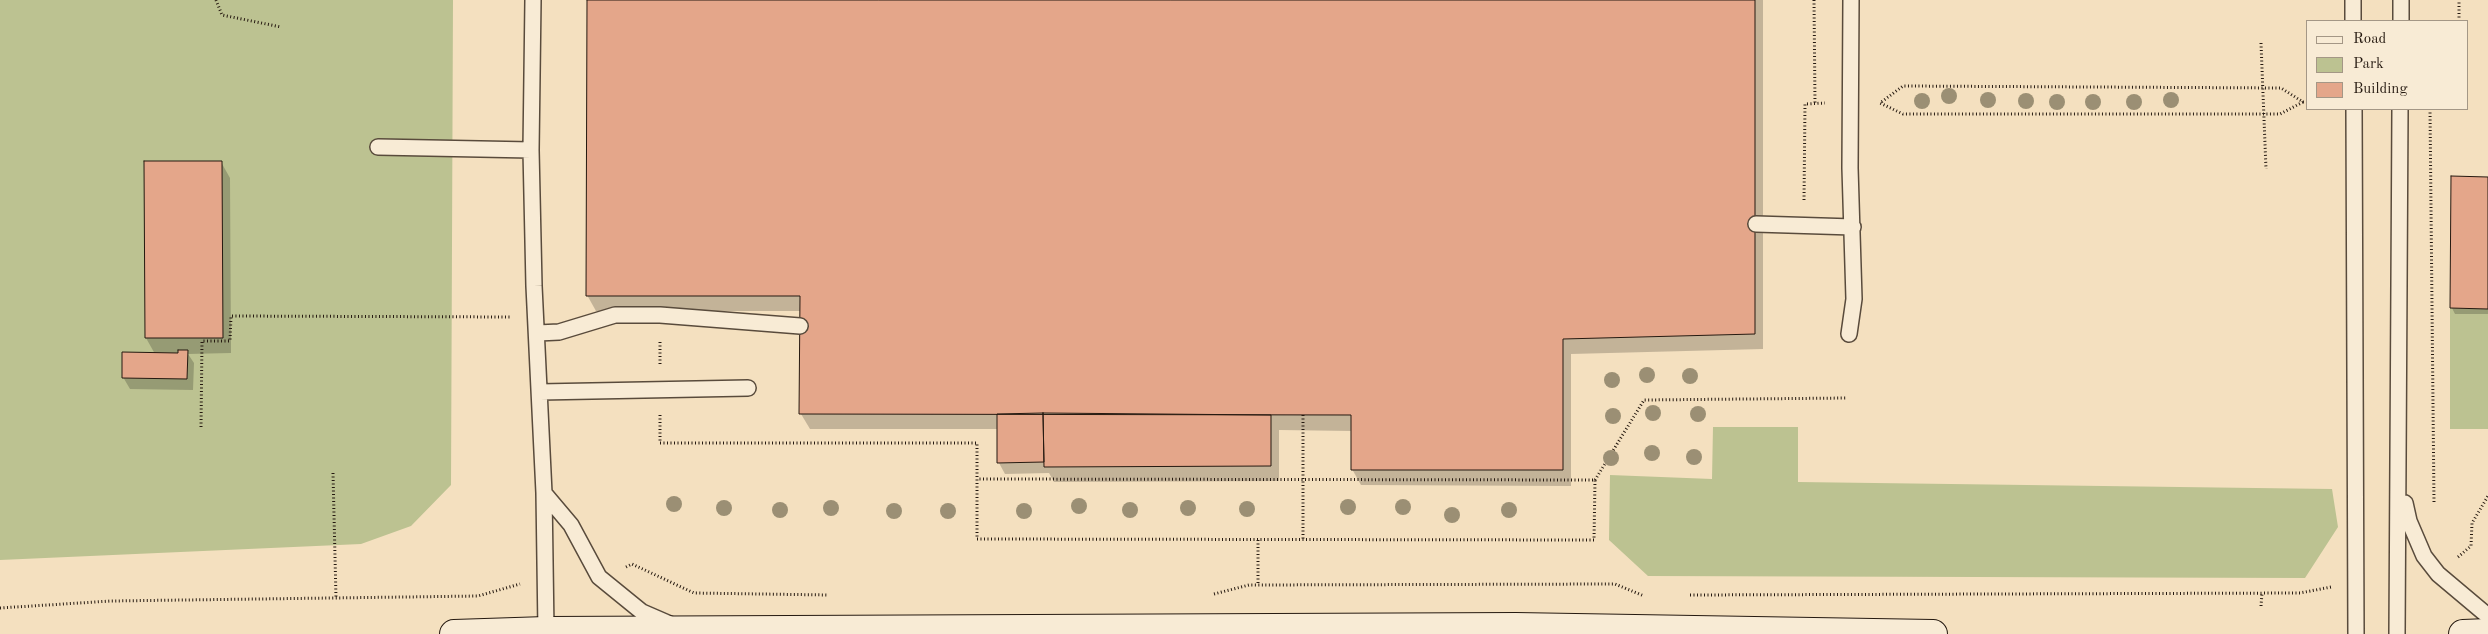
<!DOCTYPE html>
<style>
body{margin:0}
#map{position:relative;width:2488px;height:634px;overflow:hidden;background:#f4e0bf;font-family:"Old Standard TT",serif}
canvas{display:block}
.legend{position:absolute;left:2306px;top:20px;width:162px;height:90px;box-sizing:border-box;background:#f8ebd5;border:1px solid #a49786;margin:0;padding:6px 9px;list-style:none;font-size:15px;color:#251910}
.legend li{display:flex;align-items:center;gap:10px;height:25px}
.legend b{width:25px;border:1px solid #a49786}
</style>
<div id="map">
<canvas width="2488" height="634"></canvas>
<ul class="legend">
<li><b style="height:6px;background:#f8ebd5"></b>Road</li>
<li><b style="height:14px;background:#bcc291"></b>Park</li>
<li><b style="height:14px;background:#e4a68a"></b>Building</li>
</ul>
</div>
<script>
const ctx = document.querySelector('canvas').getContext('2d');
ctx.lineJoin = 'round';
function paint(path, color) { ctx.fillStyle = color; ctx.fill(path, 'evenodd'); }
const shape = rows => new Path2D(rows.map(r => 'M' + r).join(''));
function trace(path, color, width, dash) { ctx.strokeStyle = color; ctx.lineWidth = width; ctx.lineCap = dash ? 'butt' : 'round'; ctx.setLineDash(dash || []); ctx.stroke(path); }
paint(shape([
 [0,0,453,0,451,485,411,526,361,544,0,560],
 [2450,308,2488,309,2488,429,2450,429],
 [1713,427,1798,427,1798,482,2332,489,2338,527,2305,578,1648,576,1609,540,1610,475,1712,479]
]), '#bcc291');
paint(shape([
 [588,0,1763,0,1763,349,1571,354,1571,486,1361,485,1352,469,1352,431,1279,430,1279,481,1054,482,1049,473,1005,474,999,463,998,429,810,429,801,414,801,311,596,311,587,295],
 [145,162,221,162,230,178,231,353,188,354,194,363,193,390,130,389,123,377,155,354,146,338],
 [2452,178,2488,178,2488,314,2455,314,2452,308]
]), '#0003');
const building = shape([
 [587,0,1755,0,1755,334,1563,339,1563,470,1351,470,1351,415,799,414,800,296,586,296,587,0],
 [144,161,222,161,223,338,145,338,144,161],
 [2451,176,2488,177,2488,309,2450,308,2451,176],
 [178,350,188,350,187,379,122,378,122,352,178,353,178,350],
 [1043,413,1044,462,997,463,997,414,1043,413],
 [1043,413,1271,415,1271,466,1044,467,1043,413]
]);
paint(building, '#e4a68a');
trace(building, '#251910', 1);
const service = shape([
 [533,0,531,150,534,286,544,493,546,631],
 [2353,0,2353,21],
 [2401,21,2401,0],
 [2354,109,2356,634],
 [378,147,531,150],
 [1756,224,1853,227],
 [538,333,559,332,615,315,660,315,800,326],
 [1849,334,1854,299,1850,168,1851,0],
 [540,392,748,388],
 [544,493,571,525,599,577,642,612,672,625],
 [2405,503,2409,521,2424,556,2438,574,2488,616],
 [2397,634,2400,109]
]);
const secondary = shape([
 [454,634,546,631,1516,627,1933,634],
 [2463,634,2488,633]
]);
trace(service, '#594b3c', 18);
trace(secondary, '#251910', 30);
trace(shape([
 [216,0,222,15,281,27],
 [1814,0,1815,103],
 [2459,21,2459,0],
 [2261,43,2266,169],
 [2303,102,2280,114,1903,114,1880,103,1903,86,2281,88,2303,102,2307,102],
 [2430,109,2434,502],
 [1804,200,1805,104,1825,103],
 [660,364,660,340],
 [660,415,660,443,977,443,977,539,1594,540,1595,480,979,479],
 [1303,415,1303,539],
 [201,427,202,341,230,341,231,316,510,317],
 [333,473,336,598],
 [1595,480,1644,400,1847,398],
 [1258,540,1258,585],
 [2458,557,2471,546,2472,523,2488,496],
 [626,567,632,564,694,593,828,595],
 [1214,594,1249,585,1615,584,1644,596],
 [1690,595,2300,593,2331,587],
 [2261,606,2262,593],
 [0,608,111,601,478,596,520,584]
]), '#251910', 3, [1, 2.5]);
trace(service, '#f8ebd5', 15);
trace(secondary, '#f8ebd5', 28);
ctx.fillStyle = '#9b8f74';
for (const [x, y] of [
 [1949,96],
 [1988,100],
 [2171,100],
 [1922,101],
 [2026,101],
 [2057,102],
 [2093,102],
 [2134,102],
 [1647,375],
 [1690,376],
 [1612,380],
 [1653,413],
 [1698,414],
 [1613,416],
 [1652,453],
 [1694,457],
 [1611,458],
 [674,504],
 [1079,506],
 [1348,507],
 [1403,507],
 [724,508],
 [831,508],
 [1188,508],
 [1247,509],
 [780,510],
 [1130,510],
 [1509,510],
 [894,511],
 [948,511],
 [1024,511],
 [1452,515]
]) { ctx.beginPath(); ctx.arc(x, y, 8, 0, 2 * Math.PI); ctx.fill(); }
</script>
